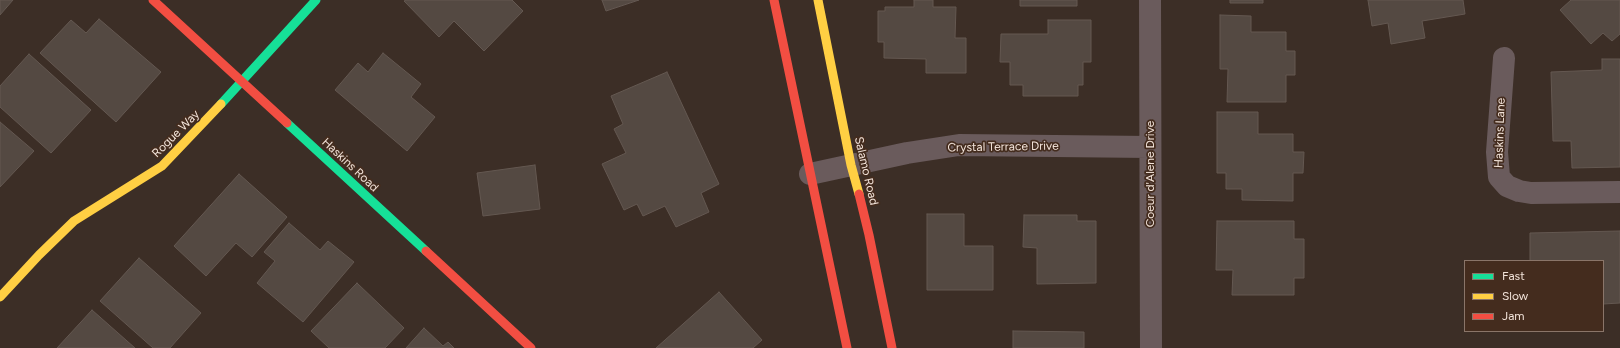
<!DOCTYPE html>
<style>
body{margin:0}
#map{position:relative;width:1620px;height:348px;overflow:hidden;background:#3c2e26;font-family:Figtree,sans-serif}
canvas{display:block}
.legend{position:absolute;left:1464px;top:260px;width:140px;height:72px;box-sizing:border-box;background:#442c1e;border:1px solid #8a7569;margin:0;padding:5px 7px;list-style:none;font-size:12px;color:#f2e3d9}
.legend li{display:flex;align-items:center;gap:8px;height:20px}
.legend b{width:20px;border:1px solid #8a7569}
</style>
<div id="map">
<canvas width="1620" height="348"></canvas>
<ul class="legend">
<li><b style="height:5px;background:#16e098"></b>Fast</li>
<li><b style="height:5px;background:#ffcf43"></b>Slow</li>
<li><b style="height:5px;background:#f24e42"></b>Jam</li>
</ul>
</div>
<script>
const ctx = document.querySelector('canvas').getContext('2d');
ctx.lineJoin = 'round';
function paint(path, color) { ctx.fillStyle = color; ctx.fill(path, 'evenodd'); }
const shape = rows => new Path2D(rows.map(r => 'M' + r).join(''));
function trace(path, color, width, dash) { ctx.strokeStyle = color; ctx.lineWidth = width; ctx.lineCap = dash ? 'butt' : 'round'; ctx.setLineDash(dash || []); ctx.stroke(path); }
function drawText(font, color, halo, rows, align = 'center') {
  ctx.font = font + ' Figtree,sans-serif'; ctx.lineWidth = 3.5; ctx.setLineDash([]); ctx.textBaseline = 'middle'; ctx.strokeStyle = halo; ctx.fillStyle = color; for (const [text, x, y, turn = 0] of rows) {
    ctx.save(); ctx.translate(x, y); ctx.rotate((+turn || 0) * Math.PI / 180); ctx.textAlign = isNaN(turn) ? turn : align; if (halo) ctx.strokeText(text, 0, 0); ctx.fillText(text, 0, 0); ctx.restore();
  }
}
const building = shape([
 [0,0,13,0,0,15,0,0],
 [406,0,512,0,523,11,484,51,454,21,439,37,404,1,406,0],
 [602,0,639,0,606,11,602,0],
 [914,0,933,0,933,7,956,7,955,38,966,38,966,73,926,73,926,59,884,58,884,42,878,42,878,11,885,11,885,7,914,7,914,0],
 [1020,0,1077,0,1077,6,1020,6,1020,0],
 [1230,0,1263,0,1263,3,1230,3,1230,0],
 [1368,0,1463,0,1465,14,1422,21,1425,38,1391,44,1388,23,1372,26,1368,0],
 [1571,0,1620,0,1620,34,1612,41,1603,33,1591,44,1560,10,1571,0],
 [1220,15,1251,16,1251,32,1286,32,1286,51,1295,51,1295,75,1286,75,1286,102,1227,102,1228,69,1220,69,1220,15],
 [99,19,161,72,116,122,40,53,71,20,86,33,99,19],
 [1048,20,1091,20,1091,62,1083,62,1083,85,1078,85,1078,96,1023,96,1023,85,1010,85,1010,62,1000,62,1001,34,1048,34,1048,20],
 [383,53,421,84,411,97,435,117,407,151,335,90,358,63,368,72,383,53],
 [29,54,91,110,51,153,0,107,0,86,29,54],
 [1602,59,1620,59,1620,167,1572,168,1571,141,1553,141,1551,72,1602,70,1602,59],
 [667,72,719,184,701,193,709,212,676,227,665,206,643,216,637,204,624,210,602,164,626,153,614,129,623,124,611,96,667,72],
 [1217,112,1258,112,1258,134,1293,134,1293,152,1304,152,1303,173,1293,173,1293,201,1242,200,1242,189,1226,189,1226,173,1217,173,1217,112],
 [0,122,34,151,0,187,0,122],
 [535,165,540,209,483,216,477,173,535,165],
 [239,174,287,217,252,257,236,243,206,276,174,246,239,174],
 [927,214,964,214,964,246,993,246,993,290,927,290,927,214],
 [1024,215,1077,215,1077,221,1096,221,1096,283,1037,284,1037,248,1023,247,1024,215],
 [1217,221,1294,221,1294,239,1304,239,1304,278,1294,278,1294,295,1232,295,1233,270,1216,270,1217,221],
 [289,223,320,250,328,241,354,262,303,322,257,283,275,261,264,252,289,223],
 [1620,231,1620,303,1603,304,1603,261,1530,261,1530,233,1620,231],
 [139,258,201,313,170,348,153,348,100,301,139,258],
 [357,283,404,328,385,348,329,348,311,331,357,283],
 [719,292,762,340,753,348,656,348,719,292],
 [92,310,135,348,57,348,92,310],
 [424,328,443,346,448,342,454,348,406,348,424,328],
 [1013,331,1084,332,1084,348,1013,348,1013,331]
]);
paint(building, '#544942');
trace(building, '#645851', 1);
trace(shape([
 [1150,0,1151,348],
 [1504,58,1497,152,1499,177,1507,186,1519,191,1531,193,1620,192],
 [810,174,907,153,959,145,1150,147]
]), '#6a5b5c', 22);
trace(shape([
 [221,104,316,0],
 [287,123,426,251]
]), '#16e098', 9);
trace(shape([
 [818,0,851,165,859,194],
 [0,297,39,255,74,221,162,166,221,104]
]), '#ffcf43', 9);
trace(shape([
 [153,0,287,123],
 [774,0,847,348],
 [859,194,869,235,892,348],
 [426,251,531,348]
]), '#f24e42', 9);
drawText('12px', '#f2e3d9', '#442c1e', [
 ["Haskins Lane",1500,133,-88],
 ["Rogue Way",176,134,-45],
 ["Crystal Terrace Drive",1003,147,-1],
 ["Haskins Road",350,165,43],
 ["Salamo Road",866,171,77],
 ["Coeur d'Alene Drive",1150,174,-90]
]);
</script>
